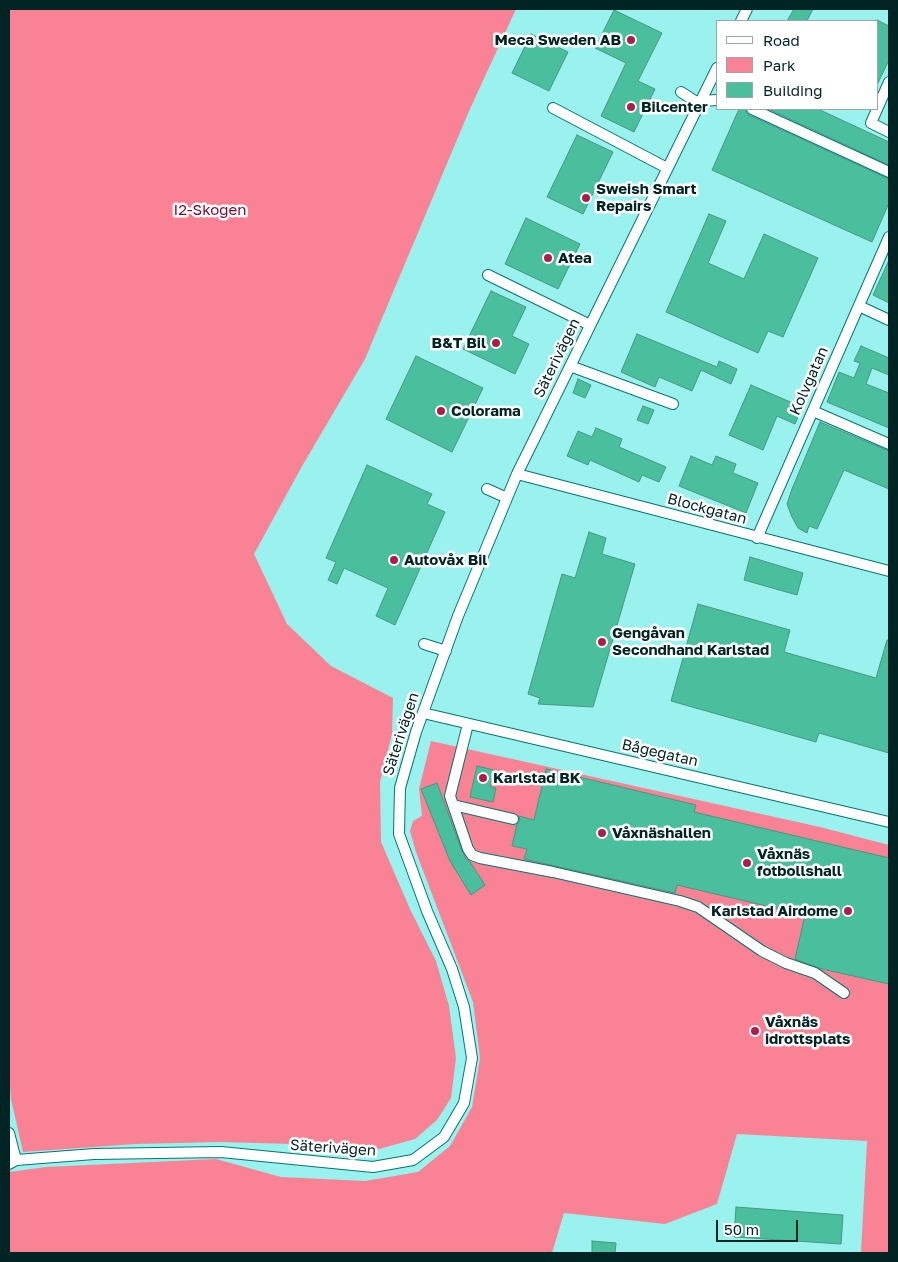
<!DOCTYPE html>
<meta charset="utf-8">
<style>
body{margin:0}
#map{position:relative;width:898px;height:1262px;overflow:hidden;background:#99f2ed;font-family:"Golos Text",sans-serif}
canvas{display:block}
.frame{position:absolute;inset:0;border:10px solid #002423;pointer-events:none}
.legend{position:absolute;left:716px;top:20px;width:162px;height:90px;box-sizing:border-box;background:#fff;border:1px solid #99a7a7;margin:0;padding:6px 9px;list-style:none;font-size:15px;color:#002423}
.legend li{display:flex;align-items:center;gap:10px;height:25px}
.legend b{width:25px;border:1px solid #99a7a7}
.scale{position:absolute;left:716px;top:1220px;width:82px;height:22px;box-sizing:border-box;border:2px solid #002423;border-top:0;padding-left:6px;font-size:15px;line-height:18px;white-space:nowrap;color:#002423;-webkit-text-stroke:4px #fff;paint-order:stroke}
</style>
<div id="map">
<canvas width="898" height="1262"></canvas>
<div class="frame"></div>
<ul class="legend">
<li><b style="height:6px;background:#fff"></b>Road</li>
<li><b style="height:14px;background:#f98295"></b>Park</li>
<li><b style="height:14px;background:#49bf9e"></b>Building</li>
</ul>
<div class="scale">50 m</div>
</div>
<script>
const ctx = document.querySelector('canvas').getContext('2d');
ctx.lineJoin = 'round';
function paint(path, color) { ctx.fillStyle = color; ctx.fill(path, 'evenodd'); }
const shape = rows => new Path2D(rows.map(r => 'M' + r).join(''));
function trace(path, color, width, dash) { ctx.strokeStyle = color; ctx.lineWidth = width; ctx.lineCap = dash ? 'butt' : 'round'; ctx.setLineDash(dash || []); ctx.stroke(path); }
function drawText(font, color, halo, rows, align = 'center') {
  ctx.font = font + ' "Golos Text",sans-serif'; ctx.lineWidth = 5; ctx.setLineDash([]); ctx.textBaseline = 'middle'; ctx.strokeStyle = halo; ctx.fillStyle = color; for (const [text, x, y, turn = 0] of rows) {
    ctx.save(); ctx.translate(x, y); ctx.rotate((+turn || 0) * Math.PI / 180); ctx.textAlign = isNaN(turn) ? turn : align; if (halo) ctx.strokeText(text, 0, 0); ctx.fillText(text, 0, 0); ctx.restore();
  }
}
paint(shape([
 [9,9,516,9,469,111,365,359,301,468,254,554,287,624,331,666,393,698,392,734,380,782,381,842,410,909,436,961,449,1006,456,1058,451,1098,437,1120,415,1139,372,1151,293,1144,221,1142,135,1144,23,1152,11,1099,9,1070],
 [431,741,820,827,889,845,889,1253,861,1253,867,1141,737,1134,717,1204,665,1224,564,1213,552,1253,9,1253,9,1172,46,1167,216,1159,281,1177,365,1181,418,1172,450,1146,472,1107,480,1058,473,1002,416,852,410,831,413,821,422,816,419,789]
]), '#f98295');
const building = shape([
 [794,9,813,9,807,21,787,21,794,9],
 [614,10,662,33,638,81,655,89,634,132,601,116,626,63,595,48,614,10],
 [877,20,889,26,889,60,877,85,877,20],
 [531,34,568,52,549,91,512,73,531,34],
 [739,109,745,109,749,115,889,179,889,203,872,242,712,170,739,109],
 [768,109,818,109,889,142,889,165,768,109],
 [577,135,613,152,583,214,547,197,577,135],
 [709,214,726,221,708,263,744,279,764,234,818,258,783,337,768,331,758,353,666,312,709,214],
 [526,218,580,244,558,289,505,264,526,218],
 [889,260,889,303,873,295,889,260],
 [491,291,526,307,512,336,529,344,515,374,463,349,491,291],
 [637,334,717,367,719,361,737,369,731,384,701,370,692,391,659,377,655,387,621,372,637,334],
 [861,346,889,358,889,375,872,368,866,384,889,393,889,428,827,402,839,372,854,378,860,363,854,361,861,346],
 [416,356,483,388,452,452,386,419,416,356],
 [578,379,591,385,585,398,573,393,578,379],
 [751,385,802,407,795,424,777,416,763,450,729,435,751,385],
 [643,406,654,410,648,424,637,420,643,406],
 [820,422,889,451,889,489,844,470,817,529,809,526,807,533,798,528,792,517,787,504,792,489,820,422],
 [596,428,622,439,619,447,666,467,659,482,642,475,639,482,590,460,588,465,567,456,578,431,592,437,596,428],
 [691,456,712,465,716,456,736,464,733,473,758,483,746,513,679,486,691,456],
 [367,465,432,494,427,504,445,512,395,625,376,616,388,588,344,568,337,584,328,580,336,562,326,558,367,465],
 [589,532,606,538,602,554,635,564,593,707,538,704,540,698,528,694,562,574,575,578,589,532],
 [750,557,803,573,797,595,744,580,750,557],
 [698,604,790,630,784,652,876,678,887,640,889,640,889,753,819,733,816,742,671,701,698,604],
 [477,766,494,770,490,787,496,788,493,802,470,797,477,766],
 [546,769,696,805,694,812,889,858,889,984,822,969,795,959,805,915,677,885,675,893,524,859,527,849,512,846,517,824,520,821,519,816,534,820,546,769],
 [437,783,462,851,466,859,470,862,485,885,471,895,450,861,421,789,437,783],
 [736,1207,843,1215,841,1244,734,1237,736,1207],
 [592,1241,616,1243,615,1253,592,1253,592,1241]
]);
paint(building, '#49bf9e');
trace(building, '#48977f', 1);
const minor = shape([
 [741,21,747,9],
 [889,82,871,123,889,132],
 [681,92,698,103],
 [700,101,717,100],
 [553,108,667,168],
 [752,109,889,172],
 [488,275,590,325],
 [859,306,889,320],
 [570,366,673,404],
 [813,411,889,444],
 [517,474,889,571],
 [487,489,507,498],
 [757,538,889,237],
 [424,644,446,651],
 [423,713,889,822],
 [468,724,450,796,468,849,472,855,480,858,553,872,680,901,698,907,762,951,786,963,815,973,844,993],
 [453,805,513,819],
 [9,1133,16,1160],
 [9,1164,16,1160,94,1154,221,1152,373,1167,413,1160,444,1137,464,1103,472,1058,464,1007,452,969,427,911,399,834,400,788,416,732,458,616,517,474,717,68]
]);
trace(minor, '#057571', 12);
trace(minor, '#fff', 10);
for (const [x, y, r, color] of [
 [631,40,5,"#af1c47"],
 [631,107,5,"#af1c47"],
 [586,198,5,"#af1c47"],
 [548,258,5,"#af1c47"],
 [496,343,5,"#af1c47"],
 [441,411,5,"#af1c47"],
 [394,560,5,"#af1c47"],
 [602,642,5,"#af1c47"],
 [483,778,5,"#af1c47"],
 [602,833,5,"#af1c47"],
 [747,863,5,"#af1c47"],
 [848,911,5,"#af1c47"],
 [755,1031,5,"#af1c47"]
]) { const dot = new Path2D(); dot.arc(x, y, r, 0, 2 * Math.PI); ctx.fillStyle = color; ctx.fill(dot); trace(dot, '#fff', 2); }
drawText('bold 15px', '#002423', '#fff', [
 ["Meca Sweden AB",621,40,"right"],
 ["Bilcenter",641,107],
 ["Sweish Smart",596,189],
 ["Repairs",596,206],
 ["Atea",558,258],
 ["B&T Bil",486,343,"right"],
 ["Colorama",451,411],
 ["Autovåx Bil",404,560],
 ["Gengåvan",612,633],
 ["Secondhand Karlstad",612,650],
 ["Karlstad BK",493,778],
 ["Våxnäshallen",612,833],
 ["Våxnäs",757,854],
 ["fotbollshall",757,871],
 ["Karlstad Airdome",838,911,"right"],
 ["Våxnäs",765,1022],
 ["idrottsplats",765,1039]
], 'left');
drawText('15px', '#790b2e', '#fff', [
 ["I2-Skogen",210,210]
]);
drawText('15px', '#002423', '#fff', [
 ["Säterivägen",557,358,-64],
 ["Kolvgatan",809,381,-66],
 ["Blockgatan",707,509,15],
 ["Säterivägen",401,734,-72],
 ["Bågegatan",660,753,13],
 ["Säterivägen",333,1148,4]
]);
</script>
